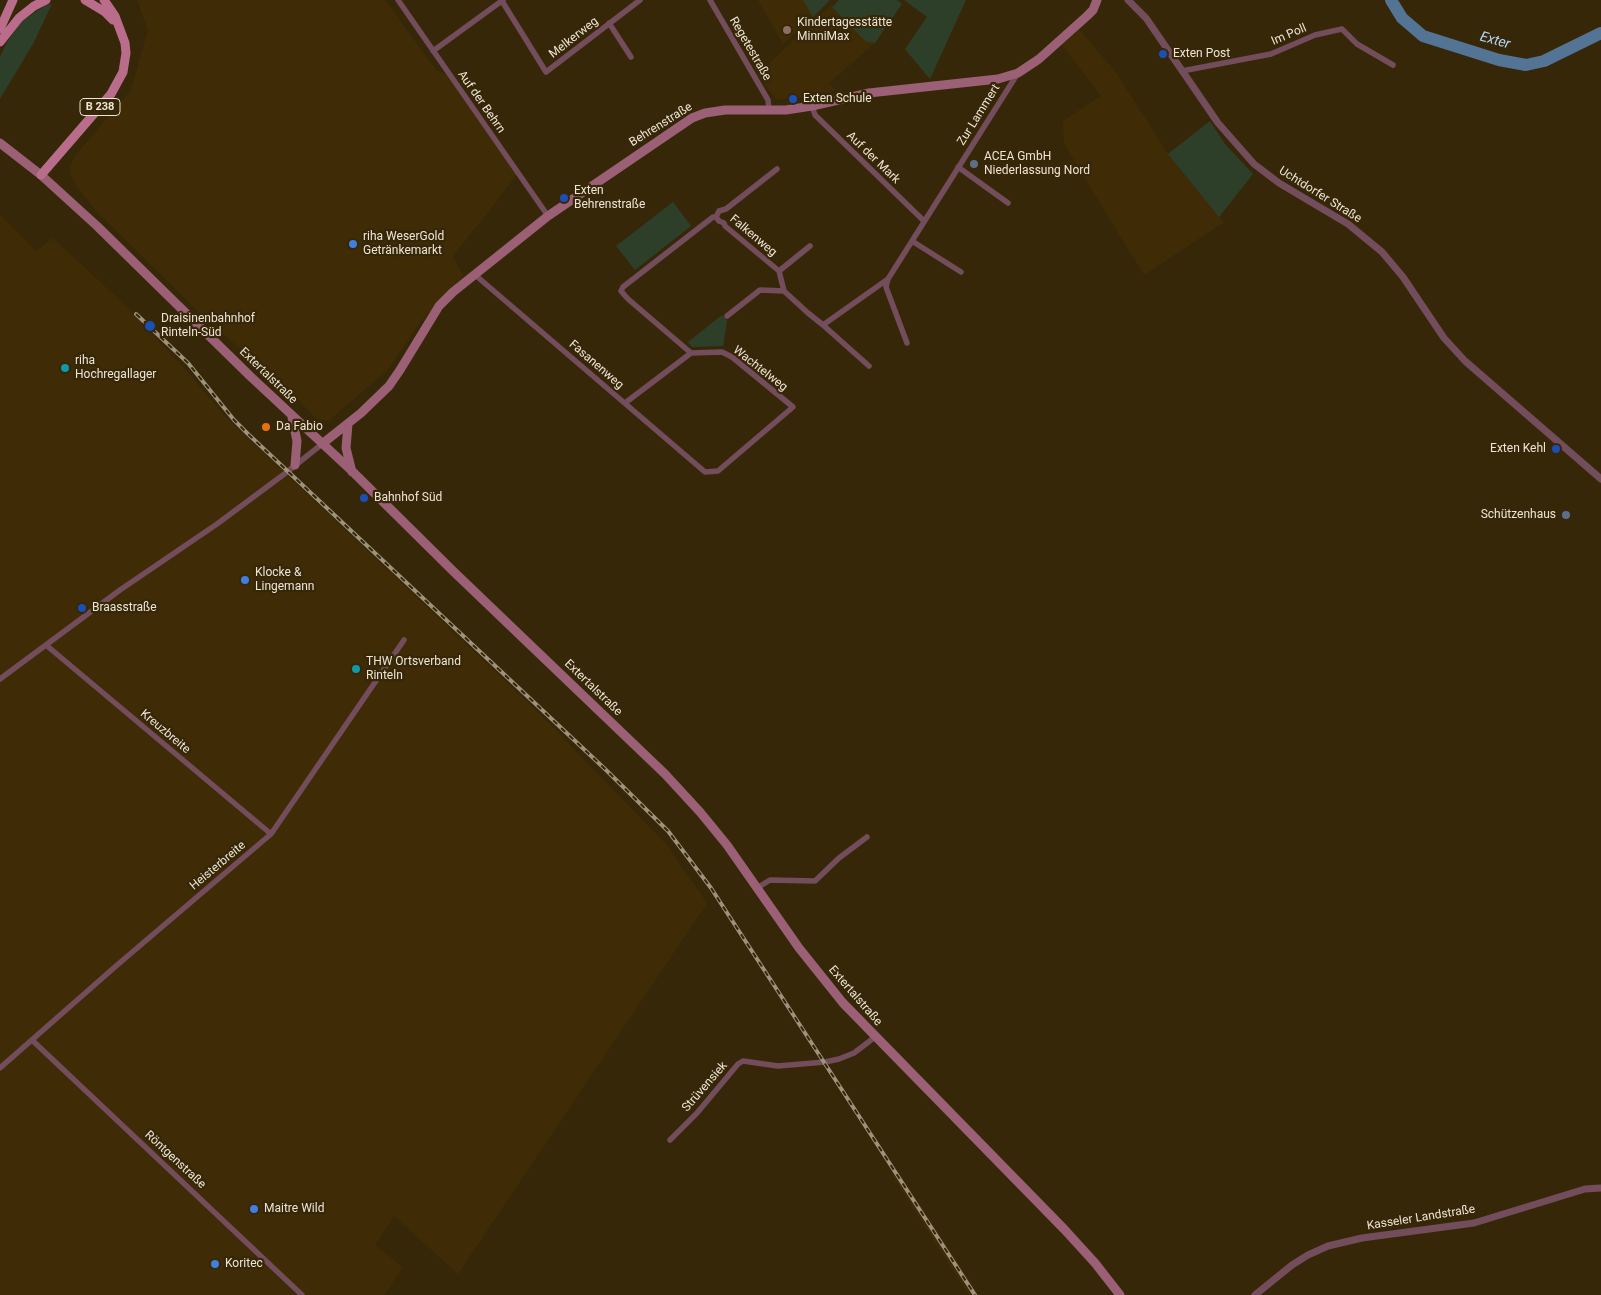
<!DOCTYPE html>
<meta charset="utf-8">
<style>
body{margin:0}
canvas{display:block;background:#362709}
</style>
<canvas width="1601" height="1295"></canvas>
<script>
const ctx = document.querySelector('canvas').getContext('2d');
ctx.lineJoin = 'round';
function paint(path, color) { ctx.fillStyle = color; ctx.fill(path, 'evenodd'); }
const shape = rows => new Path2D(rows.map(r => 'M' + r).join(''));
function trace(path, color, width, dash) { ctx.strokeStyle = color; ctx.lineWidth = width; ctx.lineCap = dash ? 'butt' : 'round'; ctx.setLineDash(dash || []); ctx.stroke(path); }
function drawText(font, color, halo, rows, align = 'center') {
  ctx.font = font + ' Roboto,sans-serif'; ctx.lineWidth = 4.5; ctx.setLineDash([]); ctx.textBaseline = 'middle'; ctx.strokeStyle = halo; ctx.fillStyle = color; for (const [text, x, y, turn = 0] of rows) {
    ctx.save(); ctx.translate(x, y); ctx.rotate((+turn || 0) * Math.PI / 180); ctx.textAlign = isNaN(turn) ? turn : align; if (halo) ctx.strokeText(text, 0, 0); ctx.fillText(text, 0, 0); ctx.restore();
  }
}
paint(shape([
 [137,0,385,0,436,70,447,75,517,175,453,256,463,276,421,321,387,371,328,421,316,419,287,387,264,370,205,318,96,211,76,185,70,174,70,168,74,157,131,90,148,30],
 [758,0,803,0,813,17,783,44],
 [831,5,866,42,875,43,829,83,836,90,818,96,777,100,757,75],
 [1079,29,1117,74,1168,154,1224,222,1144,275,1064,144,1063,121,1101,96,1062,45],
 [0,215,36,251,53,238,127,307,186,370,226,417,533,707,666,844,707,903,458,1274,394,1216,375,1245,403,1267,384,1295,0,1295],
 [898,1171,979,1295,969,1295,892,1175]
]), '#3f2b05');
paint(shape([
 [803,0,830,0,813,17],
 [839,0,897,0,902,4,875,43,866,42,832,7],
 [904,0,966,0,930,79,905,49,927,17],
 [52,4,33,44,0,99,0,57,7,42,21,22,46,5],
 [1210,121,1225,144,1253,174,1219,217,1168,154],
 [673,202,691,226,635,270,616,246],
 [722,315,727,321,723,346,692,347,688,342]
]), '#2e3f29');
trace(shape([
 [1391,0,1402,18,1423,36,1499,60,1526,65,1544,61,1601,33]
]), '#547495', 12);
trace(shape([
 [398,0,548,216],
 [710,0,768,100,769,109],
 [502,1,546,72,640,0],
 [609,23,631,57],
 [433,51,503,0],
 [1182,71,1271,54,1315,35,1342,29,1357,44,1393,65],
 [812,106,815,115,924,221],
 [958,167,1008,203],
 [716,217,719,221,724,223,725,226,779,271,784,291,808,313,823,325,888,279],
 [912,241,961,272],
 [779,271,810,246],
 [474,274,705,472,718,471,793,407,732,357,722,352,691,353,628,299,621,291,623,287,713,217,716,217,719,211,726,209,777,169],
 [727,316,760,290,784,291],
 [823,325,869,366],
 [907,343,886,287,888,279,1018,73],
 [625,403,691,353],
 [46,645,271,834],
 [0,679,120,590,217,524,287,472,322,444],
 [757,888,770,880,815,881,839,858,867,837],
 [33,1041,302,1295],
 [0,1068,116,966,271,834,404,640],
 [670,1140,697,1113,738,1064,743,1061,778,1066,825,1062,839,1059,854,1053,875,1037]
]), '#734d5b', 5.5);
trace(shape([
 [1128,0,1146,18,1218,123,1254,164,1279,183,1348,224,1382,252,1403,277,1444,338,1465,361,1601,479],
 [1255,1295,1292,1265,1308,1255,1328,1246,1362,1238,1474,1223,1585,1189,1601,1188]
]), '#734d5b', 7);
trace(shape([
 [0,143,41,175,97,226,250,376,353,472,453,571,665,774,700,812,727,845,799,948,843,1003,1064,1229,1095,1263,1120,1295],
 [292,417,297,441,295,465],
 [348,424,346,448,352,472],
 [322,444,361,413,389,386,400,370,439,306,453,292,548,216,692,118,705,113,725,110,786,110,812,106,869,93,998,79,1018,73,1039,59,1087,16,1093,10,1097,0]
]), '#9b5f76', 9);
trace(shape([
 [85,0,105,12,113,20],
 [0,29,13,0],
 [0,42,19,18,34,6,46,0],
 [41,175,111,94,123,72,126,53,125,43,115,16,104,0]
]), '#ba6d8b', 9);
const rail = shape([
 [136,314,188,363,234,420,248,434,605,769,668,831,711,888,975,1295]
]);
trace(rail, '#9e927c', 4);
trace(rail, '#362709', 2, [5.5]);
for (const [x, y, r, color] of [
 [787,30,5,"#8d6e63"],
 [1163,54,5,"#1a4fb4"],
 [793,99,5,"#1a4fb4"],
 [974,164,5,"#5c6f8a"],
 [564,198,5,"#1a4fb4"],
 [353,244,5,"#3f7fe0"],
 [150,326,6,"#1a4fb4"],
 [65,368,5,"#0f9aa8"],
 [266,427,5,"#e8710a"],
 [1556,449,5,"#1a4fb4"],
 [364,498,5,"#1a4fb4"],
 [1566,515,5,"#5c6f8a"],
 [245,580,5,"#3f7fe0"],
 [82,608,5,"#1a4fb4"],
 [356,669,5,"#0f9aa8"],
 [254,1209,5,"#3f7fe0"],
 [215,1264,5,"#3f7fe0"]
]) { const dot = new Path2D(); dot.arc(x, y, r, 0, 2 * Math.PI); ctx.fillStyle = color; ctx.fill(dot); trace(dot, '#362709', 2); }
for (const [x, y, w] of [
 [100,107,40]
]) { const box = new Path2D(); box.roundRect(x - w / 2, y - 8.5, w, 17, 4); ctx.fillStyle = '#362709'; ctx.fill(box); trace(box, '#eee4d4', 1); }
drawText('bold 11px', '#eee4d4', null, [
 ["B 238",100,107]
]);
drawText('12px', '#eee4d4', '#362709', [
 ["Kindertagesstätte",797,23],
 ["MinniMax",797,37],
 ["Exten Post",1173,54],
 ["Exten Schule",803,99],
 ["ACEA GmbH",984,157],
 ["Niederlassung Nord",984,171],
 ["Exten",574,191],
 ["Behrenstraße",574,205],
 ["riha WeserGold",363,237],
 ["Getränkemarkt",363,251],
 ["Draisinenbahnhof",161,319],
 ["Rinteln-Süd",161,333],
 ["riha",75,361],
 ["Hochregallager",75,375],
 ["Da Fabio",276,427],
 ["Exten Kehl",1546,449,"right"],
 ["Bahnhof Süd",374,498],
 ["Schützenhaus",1556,515,"right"],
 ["Klocke &",255,573],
 ["Lingemann",255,587],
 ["Braasstraße",92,608],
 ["THW Ortsverband",366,662],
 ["Rinteln",366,676],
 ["Maitre Wild",264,1209],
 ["Koritec",225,1264]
], 'left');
drawText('12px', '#eee4d4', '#362709', [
 ["Im Poll",1289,35,-23],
 ["Melkerweg",574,38,-38],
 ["Regetestraße",750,49,60],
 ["Auf der Behrn",481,102,55],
 ["Zur Lammert",979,115,-58],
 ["Behrenstraße",661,125,-32],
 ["Auf der Mark",873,158,44],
 ["Uchtdorfer Straße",1320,195,32],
 ["Falkenweg",753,236,40],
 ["Fasanenweg",596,365,41],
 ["Wachtelweg",760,369,38],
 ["Extertalstraße",268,376,44],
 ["Extertalstraße",593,688,44],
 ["Kreuzbreite",165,732,40],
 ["Heisterbreite",218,866,-40],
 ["Extertalstraße",855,996,49],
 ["Strüvensiek",705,1087,-49],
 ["Röntgenstraße",175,1160,43],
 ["Kasseler Landstraße",1421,1218,-9]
]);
drawText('italic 14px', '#b7d5f6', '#362709', [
 ["Exter",1495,41,16]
]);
</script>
